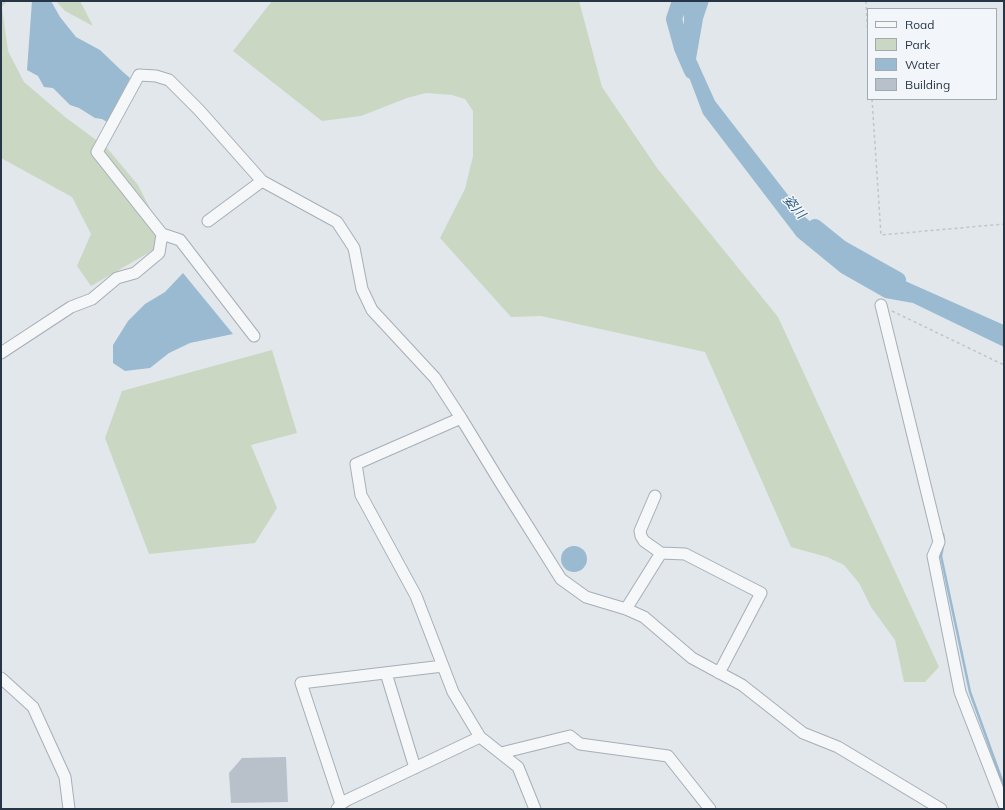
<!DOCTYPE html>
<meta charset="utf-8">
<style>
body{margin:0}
#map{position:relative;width:1005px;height:810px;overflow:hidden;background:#e2e7ec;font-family:Mulish,sans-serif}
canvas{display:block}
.frame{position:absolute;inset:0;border:2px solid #273646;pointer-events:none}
.legend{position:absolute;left:867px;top:8px;width:130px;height:92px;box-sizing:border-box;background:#f2f5f9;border:1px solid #a1a9b1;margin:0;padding:5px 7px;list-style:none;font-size:12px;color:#273646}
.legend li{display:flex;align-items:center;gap:8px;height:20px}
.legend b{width:20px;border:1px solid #a1a9b1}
</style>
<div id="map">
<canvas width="1005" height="810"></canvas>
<div class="frame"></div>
<ul class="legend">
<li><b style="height:5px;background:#f5f7f9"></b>Road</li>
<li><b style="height:11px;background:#cad7c2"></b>Park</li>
<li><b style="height:11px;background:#99bad0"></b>Water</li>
<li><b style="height:11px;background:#b8c1ca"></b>Building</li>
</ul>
</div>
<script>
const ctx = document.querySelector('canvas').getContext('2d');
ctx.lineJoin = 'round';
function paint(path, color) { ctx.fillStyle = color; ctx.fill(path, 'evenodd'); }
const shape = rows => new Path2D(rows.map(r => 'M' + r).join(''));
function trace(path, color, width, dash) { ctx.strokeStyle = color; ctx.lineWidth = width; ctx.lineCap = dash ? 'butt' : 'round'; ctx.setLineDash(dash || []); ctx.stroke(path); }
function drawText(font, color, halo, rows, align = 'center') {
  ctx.font = font + ' Mulish,"Noto Sans JP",sans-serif'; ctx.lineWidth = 3; ctx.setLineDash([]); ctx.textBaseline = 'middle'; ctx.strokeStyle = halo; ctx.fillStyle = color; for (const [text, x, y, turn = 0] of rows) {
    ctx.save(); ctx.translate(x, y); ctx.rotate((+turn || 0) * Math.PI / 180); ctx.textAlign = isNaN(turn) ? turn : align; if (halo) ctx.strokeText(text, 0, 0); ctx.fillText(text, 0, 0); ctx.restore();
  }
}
paint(shape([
 [1,1,7,1,2,7,8,51,24,82,65,117,107,148,138,185,164,236,162,245,91,286,77,266,91,234,72,197,1,158],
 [56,1,80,1,93,26,65,11],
 [272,1,579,1,602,87,657,168,778,317,939,667,925,682,904,682,895,640,871,607,859,583,844,565,827,557,791,547,705,352,541,316,511,317,440,238,465,189,473,156,473,111,465,99,452,95,426,93,407,98,361,116,322,121,233,51],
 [272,350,297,433,251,445,277,508,255,543,149,554,105,438,122,391]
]), '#cad7c2');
paint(shape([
 [32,1,51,1,60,17,76,37,100,50,123,72,130,78,107,122,102,119,95,118,79,108,70,105,53,88,44,87,38,76,27,70],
 [680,1,709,1,703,19,696,59,715,101,805,217,849,256,1004,325,1004,347,913,303,885,298,841,273,797,237,703,114,684,64,684,14],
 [183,273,233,334,190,343,169,353,150,368,125,371,113,363,113,345,128,321,145,304,165,292],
 '561 559a13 13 0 1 1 26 0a13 13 0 1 1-26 0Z'
]), '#99bad0');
trace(shape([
 [943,534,944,541,941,556,970,692,1004,786]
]), '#99bad0', 2.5);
trace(shape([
 [680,1,674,19,682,48,692,71],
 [815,227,841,248,898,280]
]), '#99bad0', 16);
paint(shape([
 [286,757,288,802,231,803,229,773,242,758]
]), '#b8c1ca');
const minor = shape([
 [208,221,262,181],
 [162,234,180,240,254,336],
 [881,305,939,542,933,556,960,692,1004,805],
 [1,353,71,307,92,299,117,278,135,273,159,253,162,234,97,152,139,75,156,76,169,80,199,110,262,181,337,222,354,248,362,289,372,310,435,378,461,418,500,482,561,579,586,597,626,609,644,617,692,658,742,685,803,733,838,747,941,809],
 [461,418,356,464,361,495,416,596,453,692,480,737,518,767,535,809],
 [661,553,685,554,761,593,719,673],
 [626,609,661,553,644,541,641,536,640,531,655,496],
 [386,673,415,768],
 [1,678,33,707,65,777,69,809],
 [501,753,570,736,580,744,668,756,710,809],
 [341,804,301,683,443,666],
 [337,809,341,804,347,800,480,737]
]);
trace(minor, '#a6aeb7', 13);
trace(shape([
 [866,1,868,38],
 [872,99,881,235,1004,224],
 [892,311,1004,365]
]), '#bfc5ca', 1.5, [3, 3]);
trace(minor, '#f5f7f9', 11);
drawText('italic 13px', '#2c5b7f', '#f2f5f9', [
 ["姿川",794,207,49]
]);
</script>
